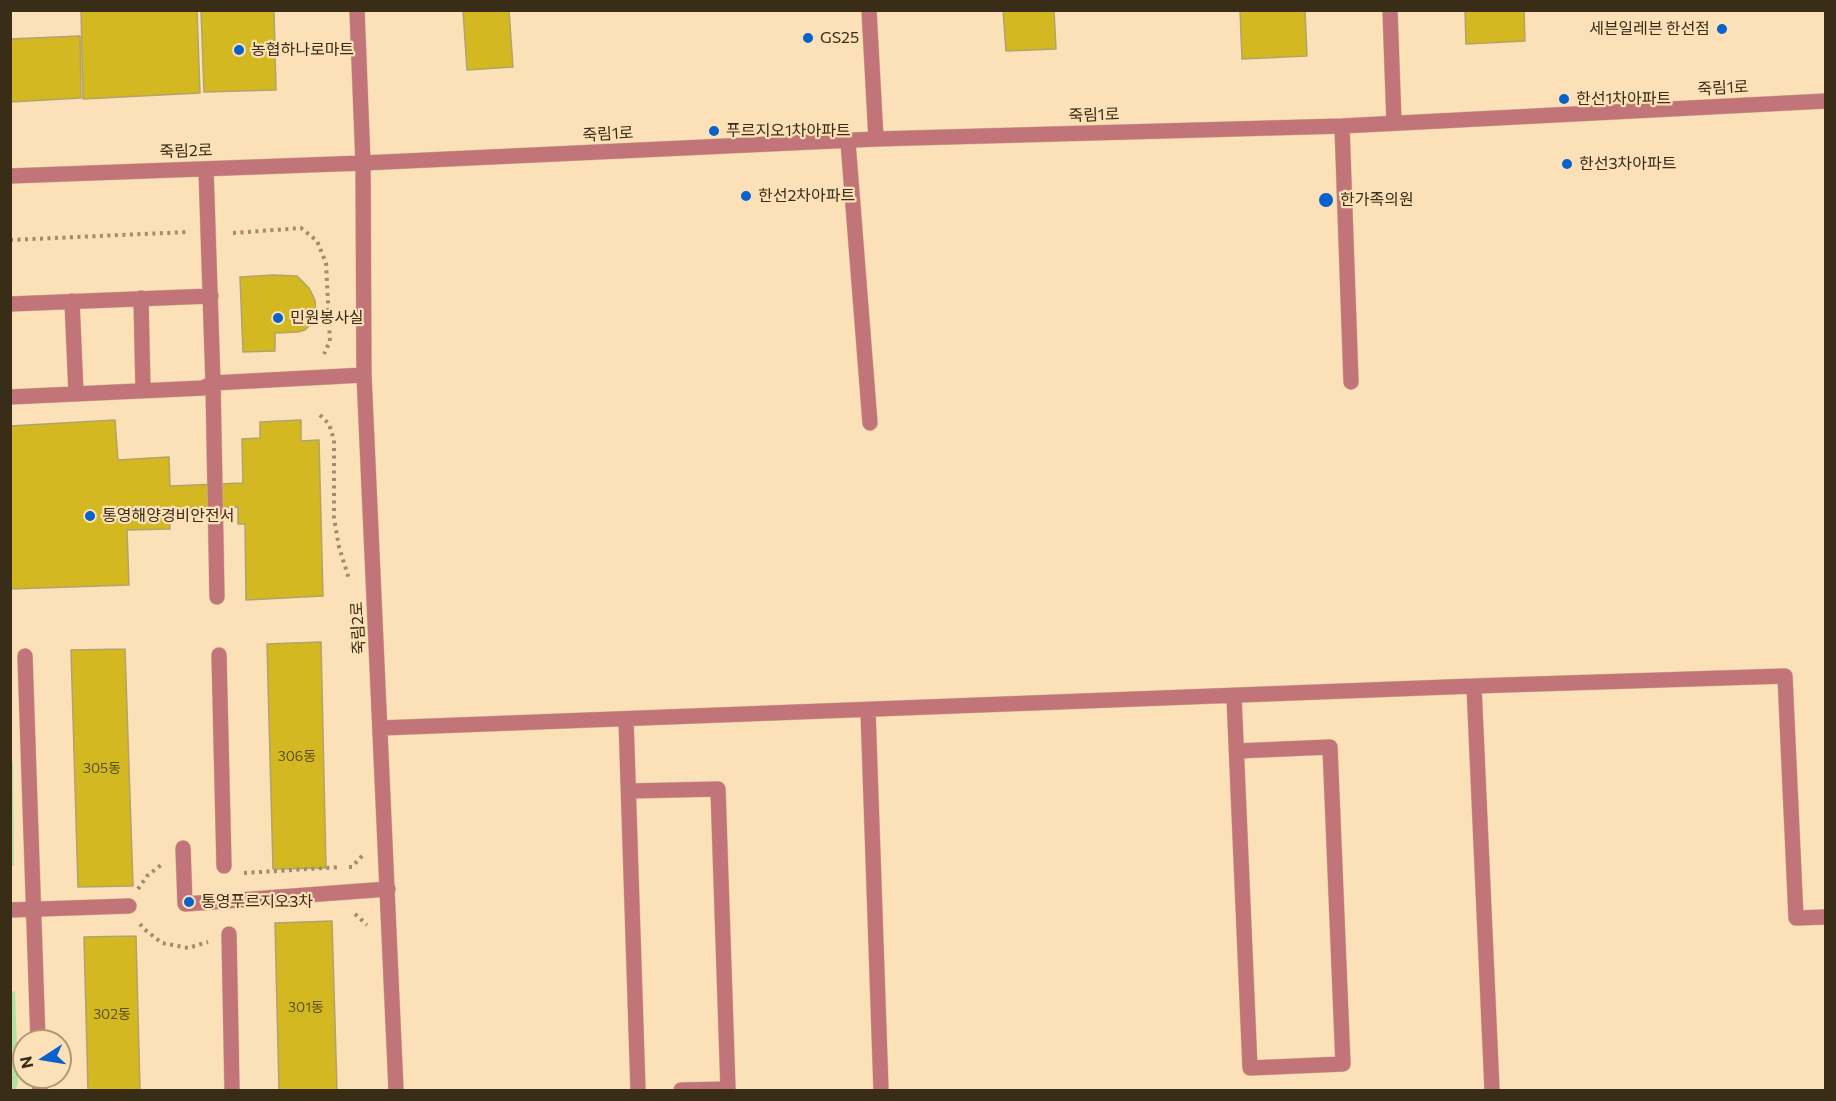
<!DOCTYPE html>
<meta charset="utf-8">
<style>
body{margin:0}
#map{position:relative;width:1836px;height:1101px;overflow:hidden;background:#fce0b7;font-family:Commissioner,sans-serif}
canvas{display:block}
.frame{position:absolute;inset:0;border:12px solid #3a2d18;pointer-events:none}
.north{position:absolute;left:12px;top:1029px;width:60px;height:60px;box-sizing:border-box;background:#fce0b7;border:2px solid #ae9877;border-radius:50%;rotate:258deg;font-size:16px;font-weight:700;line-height:24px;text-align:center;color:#3a2d18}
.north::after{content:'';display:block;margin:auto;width:21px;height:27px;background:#0862cb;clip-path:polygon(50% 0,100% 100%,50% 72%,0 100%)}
</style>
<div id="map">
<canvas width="1836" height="1101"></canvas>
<div class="frame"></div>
<div class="north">N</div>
</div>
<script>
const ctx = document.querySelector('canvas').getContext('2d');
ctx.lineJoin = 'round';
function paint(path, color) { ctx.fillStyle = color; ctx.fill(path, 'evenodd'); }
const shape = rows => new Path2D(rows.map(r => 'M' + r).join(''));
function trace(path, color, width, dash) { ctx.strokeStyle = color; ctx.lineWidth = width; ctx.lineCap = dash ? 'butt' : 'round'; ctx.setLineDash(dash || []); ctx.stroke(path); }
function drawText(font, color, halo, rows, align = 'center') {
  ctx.font = font + ' Commissioner,"Noto Sans KR",sans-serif'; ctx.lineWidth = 4.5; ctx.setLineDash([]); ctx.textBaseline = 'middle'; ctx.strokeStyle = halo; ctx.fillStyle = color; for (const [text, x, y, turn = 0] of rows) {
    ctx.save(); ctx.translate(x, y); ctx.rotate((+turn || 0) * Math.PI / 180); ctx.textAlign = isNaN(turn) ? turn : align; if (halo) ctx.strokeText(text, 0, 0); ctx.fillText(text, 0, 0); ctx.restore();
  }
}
paint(shape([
 [10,761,13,761,14,866,10,866],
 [15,991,18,1082,16,1090,11,1090,11,992]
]), '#b3e2a2');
const building = shape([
 [81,10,197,10,200,93,83,99,81,10],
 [201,10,274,10,276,90,204,92,201,10],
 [463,10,509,10,513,67,467,70,463,10],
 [1003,10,1054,10,1056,49,1006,51,1003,10],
 [1240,10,1305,10,1307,56,1242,59,1240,10],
 [1465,10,1524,10,1525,41,1466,44,1465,10],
 [80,36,81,98,10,102,10,39,80,36],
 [274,275,297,276,309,288,315,300,316,312,311,324,305,330,298,332,275,333,275,351,243,352,240,277,274,275],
 [115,420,118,460,169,457,170,486,243,483,242,439,260,438,260,422,301,420,301,441,319,440,323,596,246,600,245,524,238,524,238,507,169,509,170,529,127,530,129,585,10,589,10,426,115,420],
 [321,642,326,868,273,869,267,644,321,642],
 [125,649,133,886,78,887,71,650,125,649],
 [332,921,337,1090,279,1090,275,923,332,921],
 [136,936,140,1090,88,1090,84,937,136,936]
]);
paint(building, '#d4b822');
trace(building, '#b0a36b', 1.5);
const minor = shape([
 [357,10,363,163,364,375,396,1090],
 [869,10,876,139],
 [1390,10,1394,123],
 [1342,126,1351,382],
 [848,142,870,423],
 [206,169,213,383,364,375],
 [10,176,363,163,876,139,1342,126,1826,101],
 [141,298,143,390],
 [72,301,76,393],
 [10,304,211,296],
 [10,397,203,388,213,383,217,597],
 [219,655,224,866],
 [25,656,38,1041],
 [1474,686,1492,1090],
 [1234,696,1250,1068,1343,1064,1330,747,1237,751],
 [868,710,881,1090],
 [626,719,638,1090],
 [381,728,1474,686,1785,676,1796,918,1826,917],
 [630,791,718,789,728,1089,681,1090],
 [183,848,185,904,388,889],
 [10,910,129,906],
 [229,934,232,1090],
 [39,1077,40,1090]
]);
trace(minor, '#d5bc97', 16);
trace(shape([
 [233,233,301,228,317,241,326,263,330,341,324,354],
 [10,240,187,232],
 [320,415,329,424,334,440,334,518,339,547,349,579],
 [349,867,352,867,363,855],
 [244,873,341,867],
 [138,889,147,876,161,865],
 [355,914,367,925],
 [140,924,144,929,162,943,188,948,208,942]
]), '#a08b6c', 4, [3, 4.5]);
trace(minor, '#c27579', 15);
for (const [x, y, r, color] of [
 [1722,29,6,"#0862cb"],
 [808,38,6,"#0862cb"],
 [239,50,6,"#0862cb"],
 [1564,99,6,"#0862cb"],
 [714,131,6,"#0862cb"],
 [1567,164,6,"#0862cb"],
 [746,196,6,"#0862cb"],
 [1326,200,8,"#0862cb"],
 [278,318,6,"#0862cb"],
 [90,516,6,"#0862cb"],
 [189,902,6,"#0862cb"]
]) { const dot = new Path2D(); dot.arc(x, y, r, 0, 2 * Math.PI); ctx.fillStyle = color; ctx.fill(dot); trace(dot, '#fce0b7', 2); }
drawText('14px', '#60501a', null, [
 ["306동",297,756],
 ["305동",102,768],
 ["301동",306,1007],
 ["302동",112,1014]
]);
drawText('16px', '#3a2d18', '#fce0b7', [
 ["세븐일레븐 한선점",1710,29,"right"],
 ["GS25",820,38],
 ["농협하나로마트",251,50],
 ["한선1차아파트",1576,99],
 ["푸르지오1차아파트",726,131],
 ["한선3차아파트",1579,164],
 ["한선2차아파트",758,196],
 ["한가족의원",1340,200],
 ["민원봉사실",290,318],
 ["통영해양경비안전서",102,516],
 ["통영푸르지오3차",201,902]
], 'left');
drawText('16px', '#3a2d18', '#fce0b7', [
 ["죽림1로",1723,88,-3],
 ["죽림1로",1094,115,-2],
 ["죽림1로",608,134,-3],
 ["죽림2로",186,151,-2],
 ["죽림2로",358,628,-93]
]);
</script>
